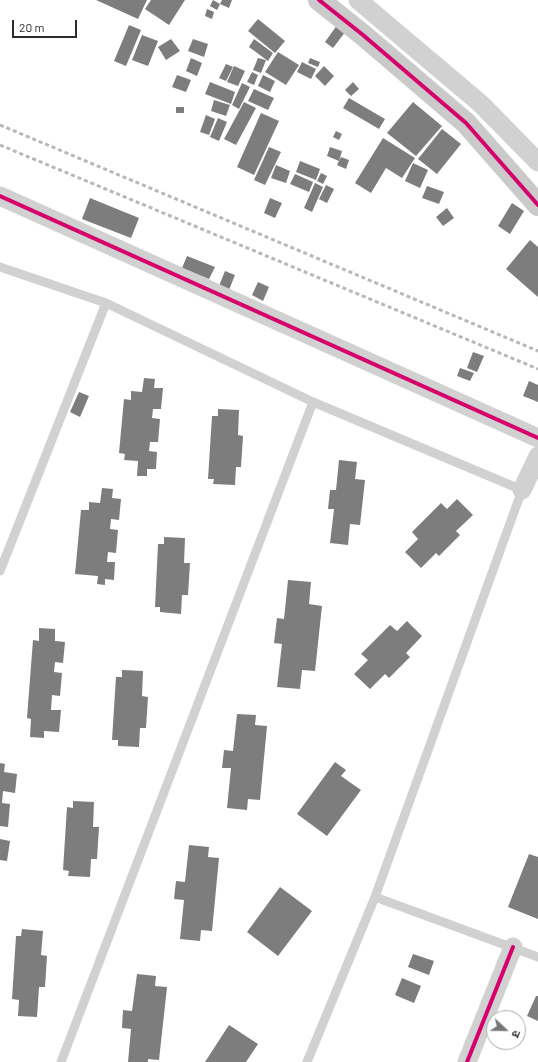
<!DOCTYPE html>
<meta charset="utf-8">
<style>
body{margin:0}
#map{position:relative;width:538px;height:1062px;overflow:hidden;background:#fff;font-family:Barlow,"Noto Sans Devanagari",sans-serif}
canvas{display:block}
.north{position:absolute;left:486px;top:1010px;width:40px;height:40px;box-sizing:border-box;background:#fff;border:1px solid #ababab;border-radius:50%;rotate:112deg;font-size:11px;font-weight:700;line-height:16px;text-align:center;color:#2c2c2c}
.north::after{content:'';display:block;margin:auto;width:14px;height:18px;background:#767676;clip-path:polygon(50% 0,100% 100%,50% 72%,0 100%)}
.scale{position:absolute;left:12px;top:20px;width:65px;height:18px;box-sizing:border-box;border:2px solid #2c2c2c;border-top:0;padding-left:5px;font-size:12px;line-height:14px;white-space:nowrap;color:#2c2c2c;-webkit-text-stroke:3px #fff;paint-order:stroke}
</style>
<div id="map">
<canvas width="538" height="1062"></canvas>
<div class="north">उ</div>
<div class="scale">20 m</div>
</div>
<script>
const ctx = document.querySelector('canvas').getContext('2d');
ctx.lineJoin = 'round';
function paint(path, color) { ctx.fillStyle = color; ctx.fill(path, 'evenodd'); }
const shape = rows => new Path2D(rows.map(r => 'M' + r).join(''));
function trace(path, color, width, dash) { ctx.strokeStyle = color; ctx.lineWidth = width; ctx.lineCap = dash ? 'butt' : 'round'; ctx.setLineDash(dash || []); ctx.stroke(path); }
paint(shape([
 [96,0,147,0,138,19],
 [151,0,185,0,169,25,145,9],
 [213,0,220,4,217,10,210,6],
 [222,0,232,0,229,8,220,4],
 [207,9,214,12,212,19,205,16],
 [258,19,285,41,275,53,248,31],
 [340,21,349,27,333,48,325,42],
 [129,25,141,30,126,66,114,61],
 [142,35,158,41,148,66,132,60],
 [171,39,180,51,166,60,158,47],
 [193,39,208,44,204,57,188,51],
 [254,39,273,53,268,61,249,47],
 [278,52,299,65,286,85,265,72],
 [191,58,202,63,197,76,186,71],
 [258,58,266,60,261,73,253,70],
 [310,58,320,62,318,67,308,63],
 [302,62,316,69,311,79,297,72],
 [226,64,233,67,226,81,219,78],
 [234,66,245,71,238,86,227,82],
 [324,66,334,76,325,86,315,76],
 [252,72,258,75,254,85,247,82],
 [177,75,191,80,186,92,172,87],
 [263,75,275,81,270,92,258,86],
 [210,82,235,92,231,104,205,94],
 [353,82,359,89,351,96,345,90],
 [242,83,250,87,239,109,232,105],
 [254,89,274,98,268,110,248,101],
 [349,98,385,119,379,129,343,108],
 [214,100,230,105,226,116,211,111],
 [244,102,256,108,236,145,224,139],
 [413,102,442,126,416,156,387,133],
 [176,107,184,107,184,113,176,113],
 [261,113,279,121,254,175,237,167],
 [206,115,215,119,209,135,200,132],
 [218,118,227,122,219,141,210,137],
 [442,129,461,144,437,174,418,159],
 [336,131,342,134,339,140,333,137],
 [383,138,415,158,402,178,386,168,371,193,355,183],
 [269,147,281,152,265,185,254,180],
 [330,147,342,151,339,161,327,156],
 [341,157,349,160,346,169,337,165],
 [300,161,320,169,316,180,296,172],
 [413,163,428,170,420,188,405,181],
 [276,165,290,171,286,183,271,178],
 [321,173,327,176,323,184,317,181],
 [295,174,313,182,309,192,290,184],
 [315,183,323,187,312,212,304,208],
 [326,185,334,189,327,203,319,199],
 [427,186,444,192,439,204,422,198],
 [90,198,139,218,131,238,82,219],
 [270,198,282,203,275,218,264,213],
 [512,203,524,211,510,234,498,226],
 [447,208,454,218,443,226,436,217],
 [530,240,538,247,538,297,506,269],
 [187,256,215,267,209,279,182,268],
 [225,271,235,275,229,290,219,286],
 [258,282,269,287,263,301,252,295],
 [473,352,484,356,477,372,467,368],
 [460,368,474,373,470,381,457,376],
 [144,378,155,379,154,388,163,388,161,409,153,409,152,418,160,419,158,442,150,442,149,451,157,452,156,469,147,469,147,476,137,476,138,461,124,460,125,454,119,453,124,399,131,400,131,391,142,392],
 [529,381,538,385,538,402,523,396],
 [79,392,89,396,80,417,70,412],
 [218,409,239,410,238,435,243,436,241,467,236,467,235,485,213,484,214,479,208,479,212,416,218,416],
 [339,460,357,462,355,479,365,480,360,525,350,524,348,545,330,543,334,509,328,509,330,490,336,490],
 [102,488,113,489,112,498,121,499,119,520,111,519,110,529,118,530,116,553,108,552,107,562,115,562,114,580,105,579,105,585,97,584,98,576,75,574,81,510,89,510,89,502,100,503],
 [457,499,473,515,456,531,460,535,439,556,436,553,421,568,405,552,418,539,412,532,441,503,447,509],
 [164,537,185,538,184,563,190,563,188,595,182,595,181,614,160,612,160,607,155,607,158,544,164,544],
 [288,580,311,582,309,604,322,606,315,671,302,670,300,689,277,687,282,644,274,643,277,618,284,619],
 [407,621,422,636,406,653,410,657,389,678,385,674,370,689,354,674,368,660,361,654,390,625,397,631],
 [39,628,55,629,55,641,65,642,63,663,55,662,54,672,62,673,60,696,52,695,51,710,61,710,59,732,44,731,44,738,30,737,31,719,27,718,33,640,39,641],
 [122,670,143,671,142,696,148,697,146,728,140,728,139,747,118,746,118,740,112,740,116,677,122,677],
 [237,714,256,715,255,725,267,726,260,800,248,799,247,810,227,808,231,768,222,768,224,750,233,751],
 [335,762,346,770,341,776,361,790,327,836,297,814],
 [0,763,5,764,4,772,17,774,15,793,3,791,2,803,10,804,8,827,0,826],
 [73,801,94,802,93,827,99,827,97,859,91,859,90,877,68,876,69,871,63,870,67,807,73,808],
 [0,839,10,841,7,861,0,860],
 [189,845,209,847,208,857,219,858,212,931,201,930,200,941,180,939,184,900,174,899,176,881,185,882],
 [529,854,538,857,538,919,508,907],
 [280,887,312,911,278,956,247,932],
 [22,929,43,931,41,955,47,956,45,987,39,987,37,1017,18,1016,19,1000,12,999,16,936,21,936],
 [413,954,434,961,429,975,408,967],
 [137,974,156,976,155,986,167,987,159,1060,148,1059,148,1062,128,1062,131,1029,122,1028,123,1010,132,1011],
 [402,978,421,986,414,1003,395,995],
 [536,996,538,996,538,1021,527,1016],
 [229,1025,258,1044,246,1062,205,1062]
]), '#7d7d7d');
trace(shape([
 [0,267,106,303,313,402,522,490,375,897,307,1062],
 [0,571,106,303],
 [375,897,538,957],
 [61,1062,313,402]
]), '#d1d1d1', 9);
trace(shape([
 [358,0,481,104,538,162],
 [0,196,538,438],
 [522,490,538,456],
 [467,1062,513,947]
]), '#d1d1d1', 19);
trace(shape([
 [319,0,363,35,466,123,538,205]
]), '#cacaca', 22);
trace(shape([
 [0,125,538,351],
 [0,145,538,369]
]), '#b8b8b8', 3, [4, 3]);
trace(shape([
 [319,0,363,35,466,123,538,205],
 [0,196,538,438],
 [467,1062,513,947]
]), '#d6006c', 4);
</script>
